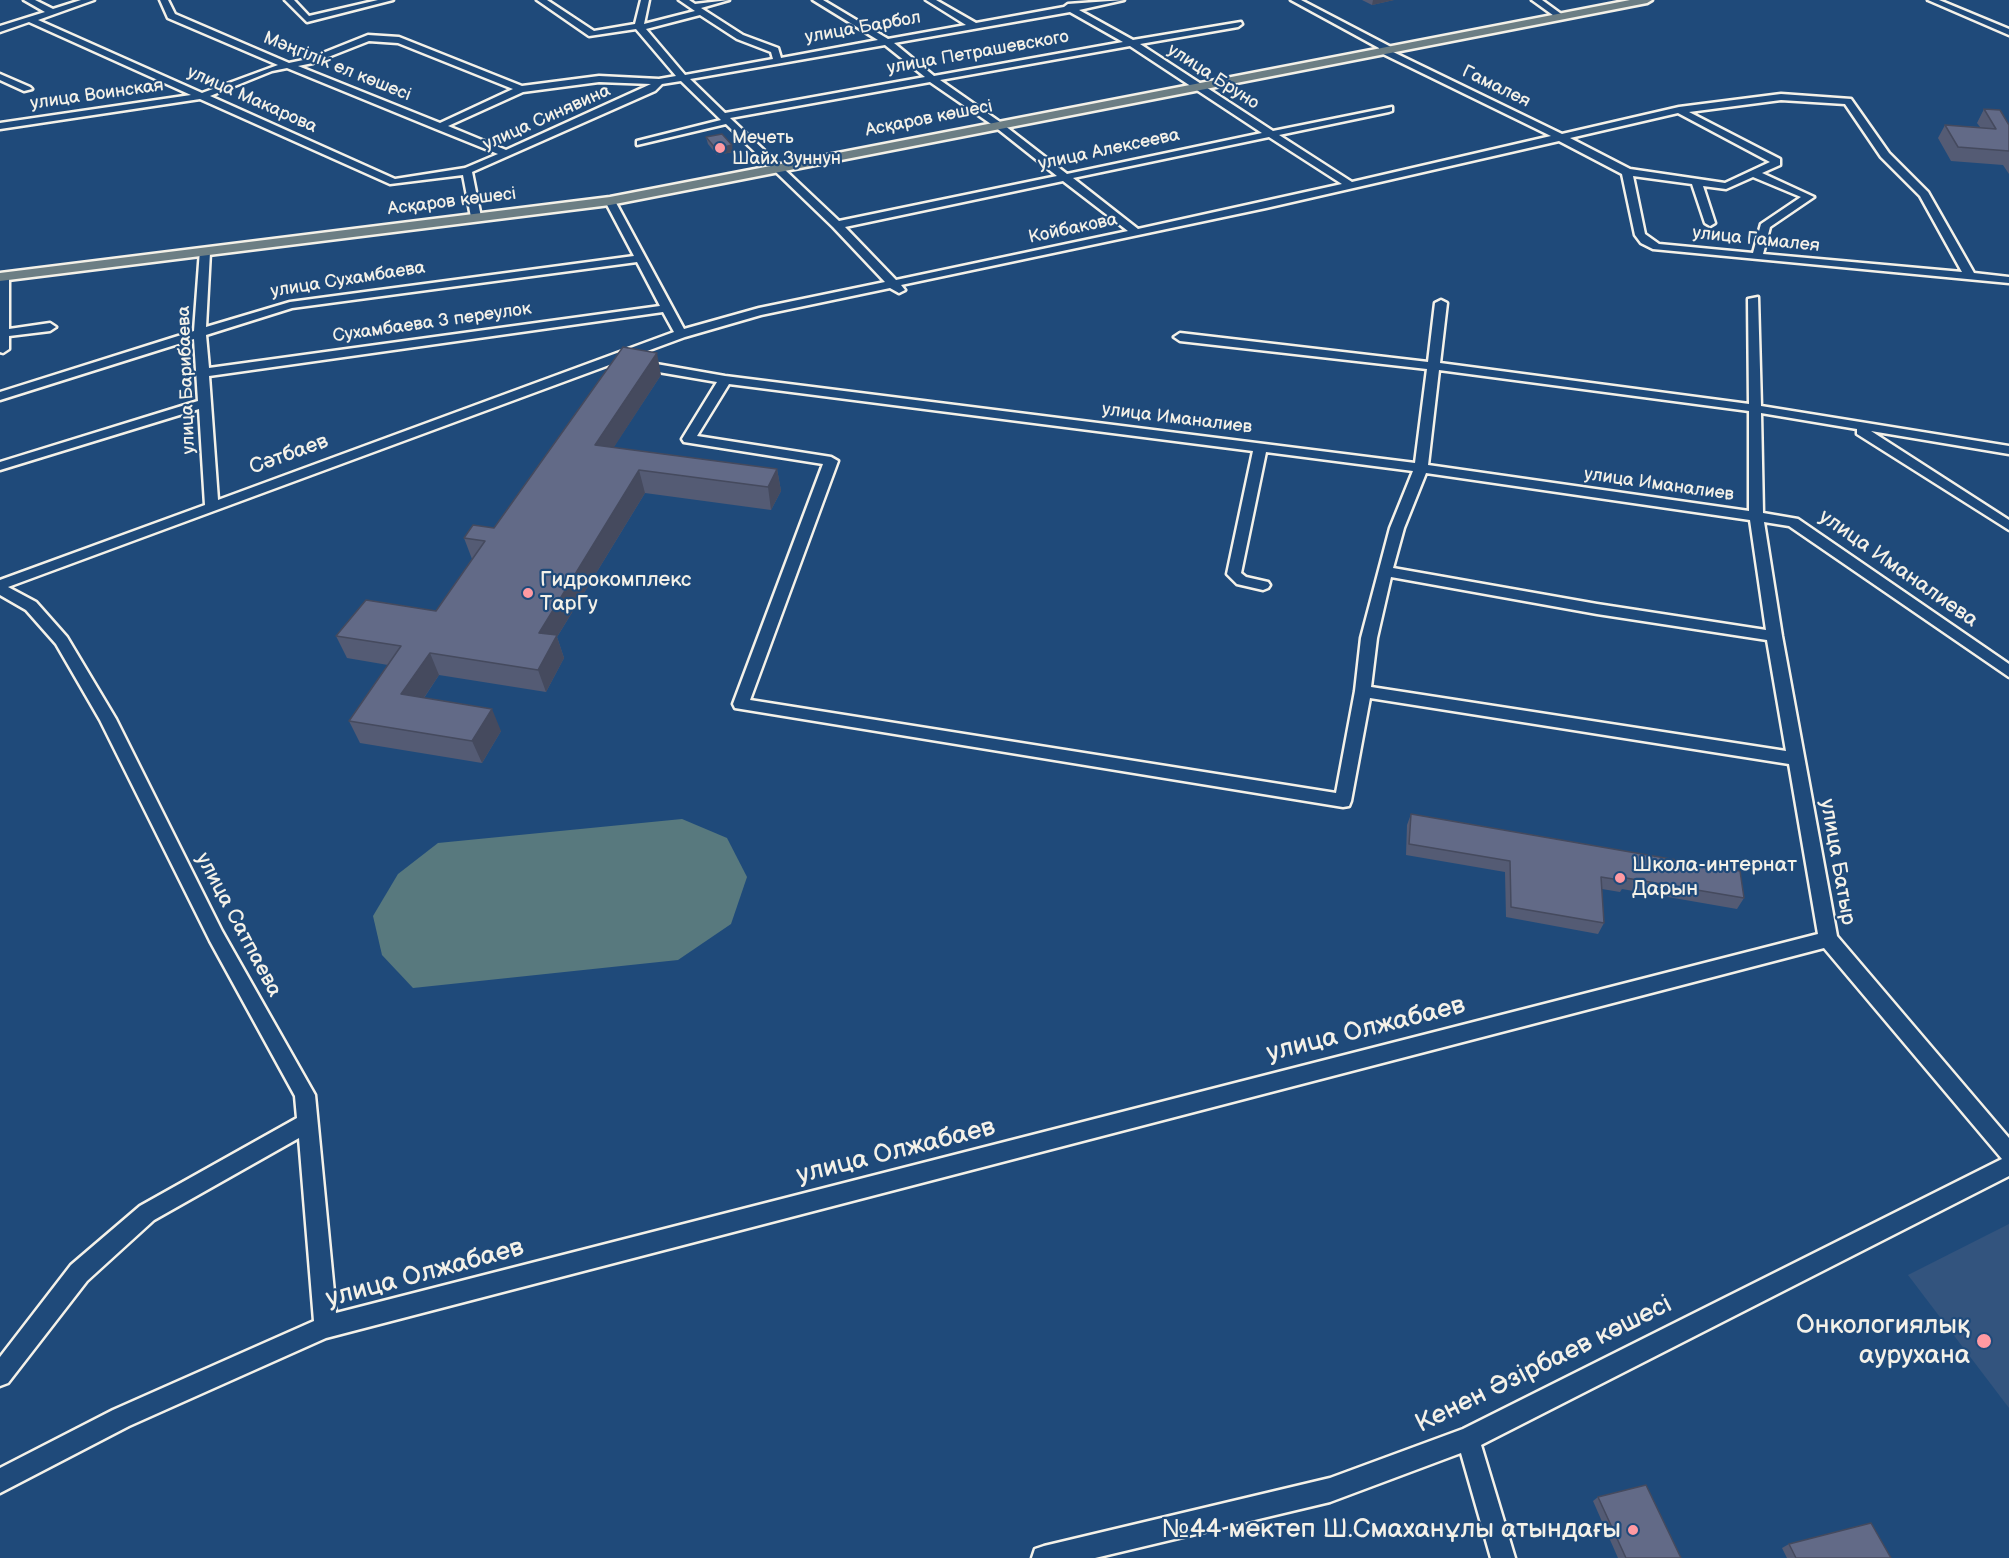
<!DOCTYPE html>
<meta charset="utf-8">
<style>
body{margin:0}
canvas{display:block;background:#1f4a7a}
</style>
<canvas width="2009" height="1558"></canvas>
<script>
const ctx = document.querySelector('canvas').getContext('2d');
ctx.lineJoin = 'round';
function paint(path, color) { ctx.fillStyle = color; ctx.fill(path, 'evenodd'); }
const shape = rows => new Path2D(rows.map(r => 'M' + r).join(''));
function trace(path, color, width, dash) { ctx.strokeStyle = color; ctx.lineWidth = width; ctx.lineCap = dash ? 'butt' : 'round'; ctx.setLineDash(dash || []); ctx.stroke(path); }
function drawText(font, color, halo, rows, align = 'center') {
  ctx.font = font + ' "Balsamiq Sans",sans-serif'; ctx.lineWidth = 4.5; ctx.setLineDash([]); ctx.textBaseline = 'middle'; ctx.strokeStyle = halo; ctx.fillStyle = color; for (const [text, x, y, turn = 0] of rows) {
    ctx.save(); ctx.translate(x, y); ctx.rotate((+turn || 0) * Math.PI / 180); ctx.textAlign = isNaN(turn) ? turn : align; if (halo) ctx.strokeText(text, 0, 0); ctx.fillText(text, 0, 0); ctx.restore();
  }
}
paint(shape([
 [2009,1224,2009,1408,1908,1275]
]), '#33547e');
paint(shape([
 [682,819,727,838,747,877,731,924,678,960,413,988,382,955,373,916,398,874,438,843]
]), '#58797e');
const minor = shape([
 [24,0,35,0,53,9,81,0,94,0,38,20,202,93,278,65,168,18,160,0,168,0,175,14,289,63,308,59,368,35,399,37,522,86,599,76,659,79,676,76,636,29,589,36,537,0,547,0,594,31,635,24,641,0,649,0,644,24,695,11,679,0,689,0,695,4,729,0,701,8,743,35,778,48,781,58,878,40,813,0,823,0,888,39,966,25,926,0,936,0,976,23,1064,7,1068,4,1124,0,1079,10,1133,40,1241,22,1242,24,1238,27,1140,44,1273,131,1392,107,1392,111,1389,112,1279,135,1352,182,1551,136,1379,52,1379,48,1291,0,1301,0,1391,47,1391,51,1562,134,1679,107,1781,94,1851,99,1889,153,1928,192,1974,273,2009,277,2009,283,1653,249,1641,243,1635,235,1622,174,1559,141,1266,208,901,285,905,290,899,293,890,288,761,315,685,337,8,587,36,602,67,637,116,719,222,931,315,1095,336,1313,1818,934,1789,764,1370,698,1351,801,1349,806,1343,807,735,708,733,704,823,464,684,442,682,439,717,382,635,368,633,365,639,361,725,376,1415,463,1427,369,1180,341,1174,337,1180,333,1428,362,1435,303,1441,300,1447,303,1440,363,1749,404,1748,299,1758,297,1761,406,2009,446,2009,454,1871,431,2009,520,2009,530,1857,434,1857,429,1761,413,1763,513,1798,519,2009,664,2009,677,1789,526,1764,522,1782,636,1837,936,2009,1138,2009,1176,1481,1445,1515,1558,1491,1558,1461,1453,1330,1502,1095,1558,1032,1558,1035,1549,1044,1546,1330,1478,1463,1429,2002,1159,1824,948,326,1338,129,1426,0,1493,0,1468,113,1410,314,1321,299,1138,154,1220,87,1281,8,1383,0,1386,0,1357,71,1265,140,1206,297,1118,295,1096,210,941,100,720,56,644,26,610,0,595,0,580,205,505,199,409,0,470,0,462,198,401,194,339,0,400,0,392,194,331,200,250,210,252,206,327,290,302,634,256,605,201,610,198,615,201,684,329,759,308,885,282,833,227,726,124,637,145,637,141,721,120,681,81,662,84,655,91,472,172,481,217,476,220,471,217,463,175,390,184,200,99,0,129,0,123,191,95,29,22,0,32,0,26,45,12,24,0],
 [1070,12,1123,42,934,76,894,43,1070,12],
 [700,15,737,39,771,52,773,59,685,75,646,29,700,15],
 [369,41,398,43,513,89,440,123,298,66,313,63,369,41],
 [885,45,925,77,725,113,690,79,885,45],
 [1130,46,1262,133,1067,174,1000,122,940,80,1130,46],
 [287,68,436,129,498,154,465,168,395,179,210,96,272,71,287,68],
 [599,82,651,84,506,150,448,126,523,92,599,82],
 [930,82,994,126,1057,176,839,221,730,118,930,82],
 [1781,100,1845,104,1881,157,1920,196,1962,272,1763,254,1770,227,1814,197,1762,173,1780,165,1780,159,1689,112,1781,100],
 [1678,113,1770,162,1725,183,1630,169,1570,138,1678,113],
 [1269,137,1342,184,1138,229,1073,178,1269,137],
 [1633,176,1692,184,1705,223,1710,226,1715,223,1703,186,1726,189,1753,177,1801,197,1761,224,1753,253,1659,244,1645,234,1633,176],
 [1063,181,1128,231,896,280,845,227,1063,181],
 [637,262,660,306,209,368,206,335,292,308,637,262],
 [663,312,674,332,218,500,209,376,663,312],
 [1439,370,1749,411,1749,511,1428,465,1439,370],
 [729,384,1253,451,1227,574,1237,584,1263,590,1268,588,1270,585,1268,582,1246,577,1241,573,1266,452,1413,471,1390,528,1361,638,1355,691,1336,793,750,700,838,461,831,457,697,436,729,384],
 [1426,473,1750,520,1766,630,1597,604,1393,568,1404,528,1426,473],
 [1391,577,1597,614,1767,640,1786,751,1371,687,1377,638,1391,577],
 [285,0,294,0,309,16,378,0,393,0,307,22,285,0],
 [1532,0,1542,0,1564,16,1557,18,1532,0],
 [1928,0,1939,0,2009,29,2009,35,1928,0],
 [0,74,30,87,32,89,24,91,0,80,0,74],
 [0,274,9,277,9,329,50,323,56,327,50,331,9,336,9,349,3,353,0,352,0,274]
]);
const major = shape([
 [1630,0,1652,0,1647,3,610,205,0,281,0,273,610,197,1630,0]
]);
trace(minor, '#f4f1e8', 5);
trace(major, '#f4f1e8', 5);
paint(minor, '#1f4a7a');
paint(major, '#6c7e84');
paint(shape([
 [1362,0,1394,0,1372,5],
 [1984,109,2009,125,2009,174,2003,165,1951,161,1938,138,1945,125,1980,127,1977,123],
 [706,137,733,152,717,155,708,144],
 [661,375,613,448,777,469,781,491,771,510,645,493,557,637,564,658,546,692,439,675,424,698,501,731,482,763,360,743,349,721,388,665,347,658,336,636,436,611,472,559,464,538,494,528],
 [1411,814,1744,898,1737,909,1622,889,1620,892,1602,889,1604,923,1598,934,1506,917,1505,872,1406,855,1407,825],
 [1598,1497,1681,1558,1618,1558,1593,1501],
 [1789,1544,1891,1558,1787,1558,1782,1548]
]), '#545b74');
paint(shape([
 [1373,0,1394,0,1372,5],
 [732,145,733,152,717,155,716,149],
 [657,353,661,375,601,467,595,445],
 [777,469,781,491,771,510,768,487],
 [639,470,645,493,557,637,564,658,546,692,538,670,539,633],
 [430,653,439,675,411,717,401,694],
 [492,709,501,731,482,763,472,741]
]), '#454a5e');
const building = shape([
 [1984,109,2000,110,2009,125,2009,151,1958,147,1945,125,1996,129,1984,109],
 [722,134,732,145,716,149,706,137,722,134],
 [623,347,657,353,595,445,777,469,768,487,639,470,539,633,557,635,538,670,430,653,401,694,492,709,472,741,349,721,401,646,336,636,366,600,436,611,485,541,464,538,473,525,494,528,623,347],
 [1411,814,1740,871,1744,898,1626,878,1626,881,1601,877,1604,923,1511,907,1510,861,1409,844,1411,814],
 [1646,1485,1681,1558,1626,1558,1598,1497,1646,1485],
 [1871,1523,1891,1558,1796,1558,1789,1544,1871,1523]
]);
paint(building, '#626a87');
trace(building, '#454a5e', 1.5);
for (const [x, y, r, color] of [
 [720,148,6,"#ff9aa2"],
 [528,593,6,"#ff9aa2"],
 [1620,878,6,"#ff9aa2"],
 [1984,1341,8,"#ff9aa2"],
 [1633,1530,6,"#ff9aa2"]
]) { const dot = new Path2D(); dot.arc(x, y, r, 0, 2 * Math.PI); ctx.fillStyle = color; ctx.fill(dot); trace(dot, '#1f4a7a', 2); }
drawText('18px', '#f4f1e8', '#1f4a7a', [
 ["улица Барбол",863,28,-10],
 ["улица Петрашевского",978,53,-10],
 ["Мәңгілік ел көшесі",337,67,22],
 ["улица Бруно",1213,77,33],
 ["Гамалея",1496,87,26],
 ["улица Воинская",97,95,-8],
 ["улица Макарова",252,100,24],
 ["улица Синявина",547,118,-24],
 ["Асқаров көшесі",929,119,-11],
 ["улица Алексеева",1109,150,-12],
 ["Асқаров көшесі",452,202,-7],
 ["Койбакова",1073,229,-12],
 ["улица Гамалея",1756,240,6],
 ["улица Сухамбаева",348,280,-9],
 ["Сухамбаева 3 переулок",432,323,-8],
 ["улица Барибаева",187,380,-92],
 ["улица Иманалиев",1177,419,7],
 ["улица Иманалиев",1659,485,8]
]);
drawText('18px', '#f4f1e8', '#1f4a7a', [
 ["Мечеть",732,138],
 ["Шайх Зуннун",732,159]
], 'left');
drawText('21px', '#f4f1e8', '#1f4a7a', [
 ["Сәтбаев",289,455,-20],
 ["улица Иманалиева",1898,569,35],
 ["улица Батыр",1837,862,80],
 ["улица Сатпаева",238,925,62]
]);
drawText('21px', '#f4f1e8', '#1f4a7a', [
 ["Гидрокомплекс",540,581],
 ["ТарГу",540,605],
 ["Школа-интернат",1632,866],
 ["Дарын",1632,890]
], 'left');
drawText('26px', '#f4f1e8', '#1f4a7a', [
 ["улица Олжабаев",1366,1030,-14],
 ["улица Олжабаев",896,1152,-14],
 ["улица Олжабаев",425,1274,-15],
 ["Кенен Әзірбаев көшесі",1544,1365,-26]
]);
drawText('26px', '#f4f1e8', '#1f4a7a', [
 ["Онкологиялық",1970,1326],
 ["аурухана",1970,1356],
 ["№44 мектеп Ш.Смаханұлы атындағы",1621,1530]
], 'right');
</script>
